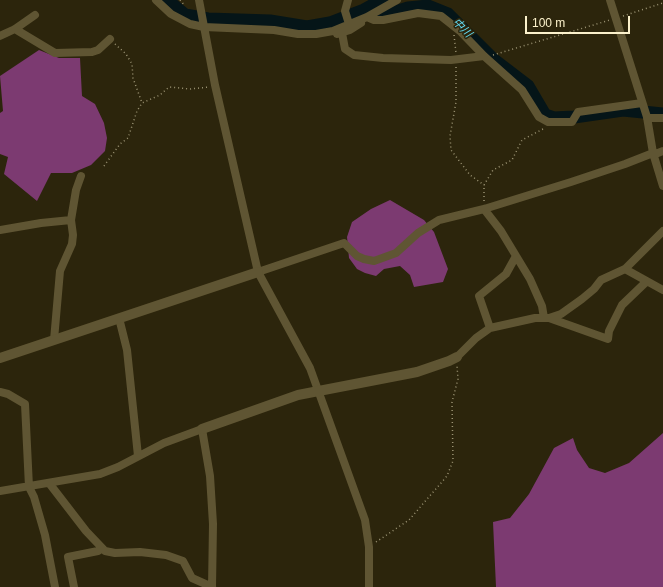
<!DOCTYPE html>
<meta charset="utf-8">
<style>
body{margin:0}
#map{position:relative;width:663px;height:587px;overflow:hidden;background:#2c250c;font-family:Helvetica,sans-serif}
canvas{display:block}
.scale{position:absolute;left:525px;top:16px;width:105px;height:18px;box-sizing:border-box;border:2px solid #fbf1cb;border-top:0;padding-left:5px;font-size:12px;line-height:14px;white-space:nowrap;color:#fbf1cb;-webkit-text-stroke:3px #2c250c;paint-order:stroke}
</style>
<div id="map">
<canvas width="663" height="587"></canvas>
<div class="scale">100 m</div>
</div>
<script>
const ctx = document.querySelector('canvas').getContext('2d');
ctx.lineJoin = 'round';
function paint(path, color) { ctx.fillStyle = color; ctx.fill(path, 'evenodd'); }
const shape = rows => new Path2D(rows.map(r => 'M' + r).join(''));
function trace(path, color, width, dash) { ctx.strokeStyle = color; ctx.lineWidth = width; ctx.lineCap = dash ? 'butt' : 'round'; ctx.setLineDash(dash || []); ctx.stroke(path); }
function drawText(font, color, halo, rows, align = 'center') {
  ctx.font = font + ' Helvetica,"Noto Sans JP",sans-serif'; ctx.lineWidth = 3; ctx.setLineDash([]); ctx.textBaseline = 'middle'; ctx.strokeStyle = halo; ctx.fillStyle = color; for (const [text, x, y, turn = 0] of rows) {
    ctx.save(); ctx.translate(x, y); ctx.rotate((+turn || 0) * Math.PI / 180); ctx.textAlign = isNaN(turn) ? turn : align; if (halo) ctx.strokeText(text, 0, 0); ctx.fillText(text, 0, 0); ctx.restore();
  }
}
paint(shape([
 [39,50,59,58,80,58,82,96,95,104,104,123,107,138,105,151,91,165,72,173,51,173,37,201,4,174,8,157,0,154,0,113,3,111,0,76],
 [390,200,424,220,434,232,448,269,443,282,414,287,410,275,400,266,384,269,376,276,365,273,357,269,349,258,347,237,352,222,371,209],
 [663,433,663,587,496,587,493,522,510,518,529,494,554,448,573,438,577,450,589,468,605,473,629,463]
]), '#7c3a71');
trace(shape([
 [167,0,185,15,208,19,270,21,307,27,330,23,364,10,382,0],
 [364,10,383,16,408,8,428,6,448,14,494,60,528,86,545,115,554,118,574,117,623,110,663,114]
]), '#051518', 13);
trace(shape([
 [180,0,185,6],
 [623,16,663,3],
 [454,35,456,53],
 [115,44,126,54,132,64,133,78,142,103],
 [493,55,610,20],
 [456,67,456,102,450,136,451,150,470,175,484,185],
 [104,166,120,144,128,138,137,111,142,103,160,95,169,87,190,89,209,87],
 [484,201,484,185,493,170,512,160,522,140,543,129],
 [376,542,409,520,447,476,453,461,452,402,458,379,457,366]
]), '#9b9373', 1.5, [1, 3]);
trace(shape([
 [156,0,171,14,190,24,204,27,274,30,298,34,316,34,333,31,367,17,397,0],
 [199,0,215,85,258,272,310,368,365,520,369,547,369,587],
 [348,0,345,11,349,24],
 [610,0,647,117,653,153,663,186],
 [367,17,374,20,383,20,418,13,441,16,460,31,484,56,522,90,539,117,548,122,572,122,578,112,642,103],
 [15,29,55,53,92,52,98,50,110,39],
 [342,33,345,49,354,55,383,58,451,60,484,56],
 [337,34,350,30,361,23],
 [0,36,15,29,35,15],
 [647,118,663,118],
 [653,155,663,151],
 [484,209,501,231,530,279,542,306,544,318],
 [71,220,76,190,81,176],
 [0,230,41,223,71,220,73,235,72,244,60,271,54,340],
 [625,269,663,290],
 [258,272,344,243,357,256,364,259,374,261,396,253,418,233,439,220,484,209,571,182,625,164,653,153],
 [119,318,127,350,138,456],
 [549,318,608,339,609,331,622,305,646,282],
 [490,328,479,296,506,274,516,256],
 [457,357,476,338,490,328,535,318,549,318,561,314,582,299,594,289,601,280,625,269,663,231],
 [0,392,8,394,25,404,29,487,34,497,45,535,55,587],
 [49,483,86,531,105,551,115,553,140,552,166,555,183,561,192,578,212,587],
 [0,491,100,474,118,467,164,443,202,429,210,476,213,524,212,587],
 [74,587,68,557,98,551,102,548]
]), '#5f5533', 8);
trace(shape([
 [0,358,258,272],
 [202,429,298,395,417,372,449,361,457,357]
]), '#5f5533', 10);
drawText('italic 11px', '#62e1fc', '#2c250c', [
 ["中川",462,28,45]
]);
</script>
